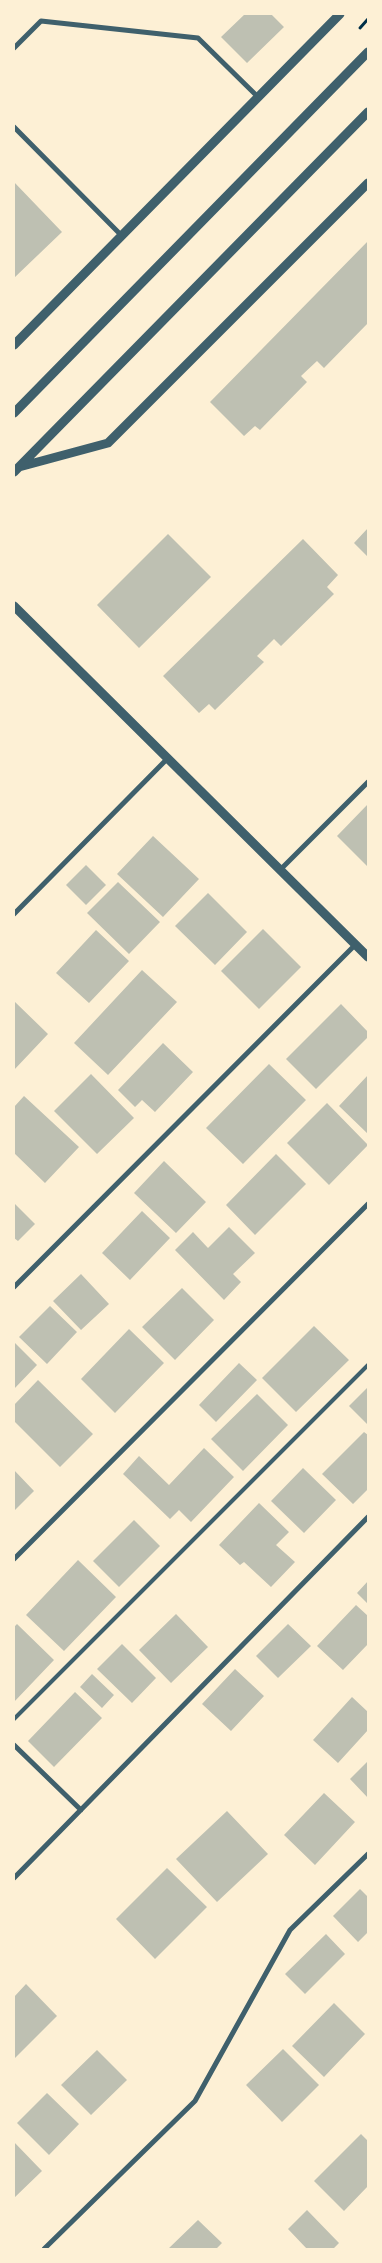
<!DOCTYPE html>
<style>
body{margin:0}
#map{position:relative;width:382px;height:2263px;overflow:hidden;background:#fdf0d5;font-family:"Public Sans",sans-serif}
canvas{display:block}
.frame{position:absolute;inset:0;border:15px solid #fdf0d5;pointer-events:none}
</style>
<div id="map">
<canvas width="382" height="2263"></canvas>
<div class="frame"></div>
</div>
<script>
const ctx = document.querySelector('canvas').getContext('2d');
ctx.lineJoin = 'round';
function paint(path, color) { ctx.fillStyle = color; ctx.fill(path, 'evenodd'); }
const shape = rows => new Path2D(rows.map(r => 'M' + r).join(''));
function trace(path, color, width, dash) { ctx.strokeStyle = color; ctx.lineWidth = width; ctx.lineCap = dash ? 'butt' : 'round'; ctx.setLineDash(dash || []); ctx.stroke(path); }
paint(shape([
 [245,14,271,14,284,27,247,63,221,37],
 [14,182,62,232,14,278],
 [368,241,368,323,324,368,317,361,301,376,307,382,260,430,255,426,244,436,210,402],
 [368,528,368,557,354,543],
 [168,534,211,577,139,648,97,605],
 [303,539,338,575,327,587,334,594,281,646,274,639,257,656,264,662,215,710,209,704,199,713,163,676],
 [368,804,368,867,337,836],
 [153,836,199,879,163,917,117,874],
 [86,865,106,885,86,905,66,885],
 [118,882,160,922,129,954,87,913],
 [208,893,247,932,215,965,175,926],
 [263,929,301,967,259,1009,221,971],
 [96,930,129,961,89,1003,56,973],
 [142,970,177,1002,108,1075,74,1043],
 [14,1001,48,1034,14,1070],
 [341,1004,368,1032,368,1037,316,1089,286,1059],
 [163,1043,193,1072,155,1112,142,1100,135,1107,118,1090],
 [269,1064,306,1100,243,1164,206,1128],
 [91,1074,134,1118,97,1154,54,1111],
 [368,1075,368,1134,339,1106],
 [24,1096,79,1147,45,1183,14,1153,14,1107],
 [327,1103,368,1145,329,1185,287,1143],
 [276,1154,306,1184,255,1235,226,1205],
 [164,1161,206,1202,176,1233,134,1193],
 [14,1203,35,1224,18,1241,14,1238],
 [142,1211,170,1238,130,1280,102,1253],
 [229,1227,255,1253,233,1274,241,1282,224,1300,175,1250,193,1232,208,1248],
 [81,1274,109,1304,81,1330,53,1301],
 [182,1288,214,1320,175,1360,142,1327],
 [50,1306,77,1332,47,1364,19,1337],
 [314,1326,349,1360,296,1412,262,1378],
 [129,1329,164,1363,115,1413,81,1379],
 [14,1342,37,1365,14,1389],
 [239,1363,257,1380,216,1422,199,1405],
 [38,1380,93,1434,60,1467,14,1421,14,1405],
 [368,1387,368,1425,349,1406],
 [257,1394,288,1425,243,1471,211,1439],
 [364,1432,368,1435,368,1489,353,1504,322,1474],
 [204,1448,234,1477,191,1522,179,1510,170,1519,123,1474,139,1456,169,1485],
 [303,1468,336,1500,304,1533,271,1501],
 [14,1470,34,1491,14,1511],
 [259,1503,289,1532,276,1545,295,1562,271,1587,244,1562,240,1565,219,1545],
 [134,1520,160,1546,119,1587,93,1561],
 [78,1560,116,1597,64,1651,26,1615],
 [368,1581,368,1604,357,1593],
 [356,1605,368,1616,368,1644,343,1670,317,1646],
 [176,1614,208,1647,171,1683,139,1650],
 [17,1624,54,1660,14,1702,14,1627],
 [288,1624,311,1646,278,1678,256,1656],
 [122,1644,156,1678,132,1703,97,1669],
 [235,1669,264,1696,231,1731,202,1704],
 [92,1674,114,1695,102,1708,80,1687],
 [75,1692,102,1718,54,1767,28,1741],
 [352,1697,368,1712,368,1730,338,1763,313,1740],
 [368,1761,368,1798,350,1779],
 [324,1793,355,1822,315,1865,284,1835],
 [227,1811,268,1854,217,1902,176,1859],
 [167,1868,207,1907,155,1959,116,1919],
 [360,1889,368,1897,368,1932,358,1942,333,1916],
 [326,1934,345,1954,305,1994,285,1974],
 [26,1984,57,2016,14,2059,14,1997],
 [334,2003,365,2034,324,2077,292,2046],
 [283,2049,319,2085,282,2122,246,2085],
 [97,2050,127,2080,91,2115,61,2085],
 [47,2093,79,2124,49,2155,17,2123],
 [361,2134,368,2141,368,2186,344,2211,314,2181],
 [14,2142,42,2171,14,2198],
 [307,2210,339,2243,333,2249,307,2249,288,2229],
 [198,2220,222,2243,216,2249,168,2249]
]), '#bec0b2');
trace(shape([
 [360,28,368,19]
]), '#003049', 3);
trace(shape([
 [14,1719,368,1365]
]), '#3f606c', 4);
trace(shape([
 [14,48,41,21,198,38,258,97],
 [14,127,122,236],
 [280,870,368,782],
 [14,914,167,759],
 [14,1287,356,944],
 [14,1559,368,1204],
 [14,1745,81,1810],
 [14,1878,368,1517],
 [44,2249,195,2101,290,1930,368,1854]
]), '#3f606c', 5);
trace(shape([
 [14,345,340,14],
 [14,413,368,52],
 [19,467,108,443,368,183],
 [14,472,368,112],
 [14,606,368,957]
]), '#3f606c', 9);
</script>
